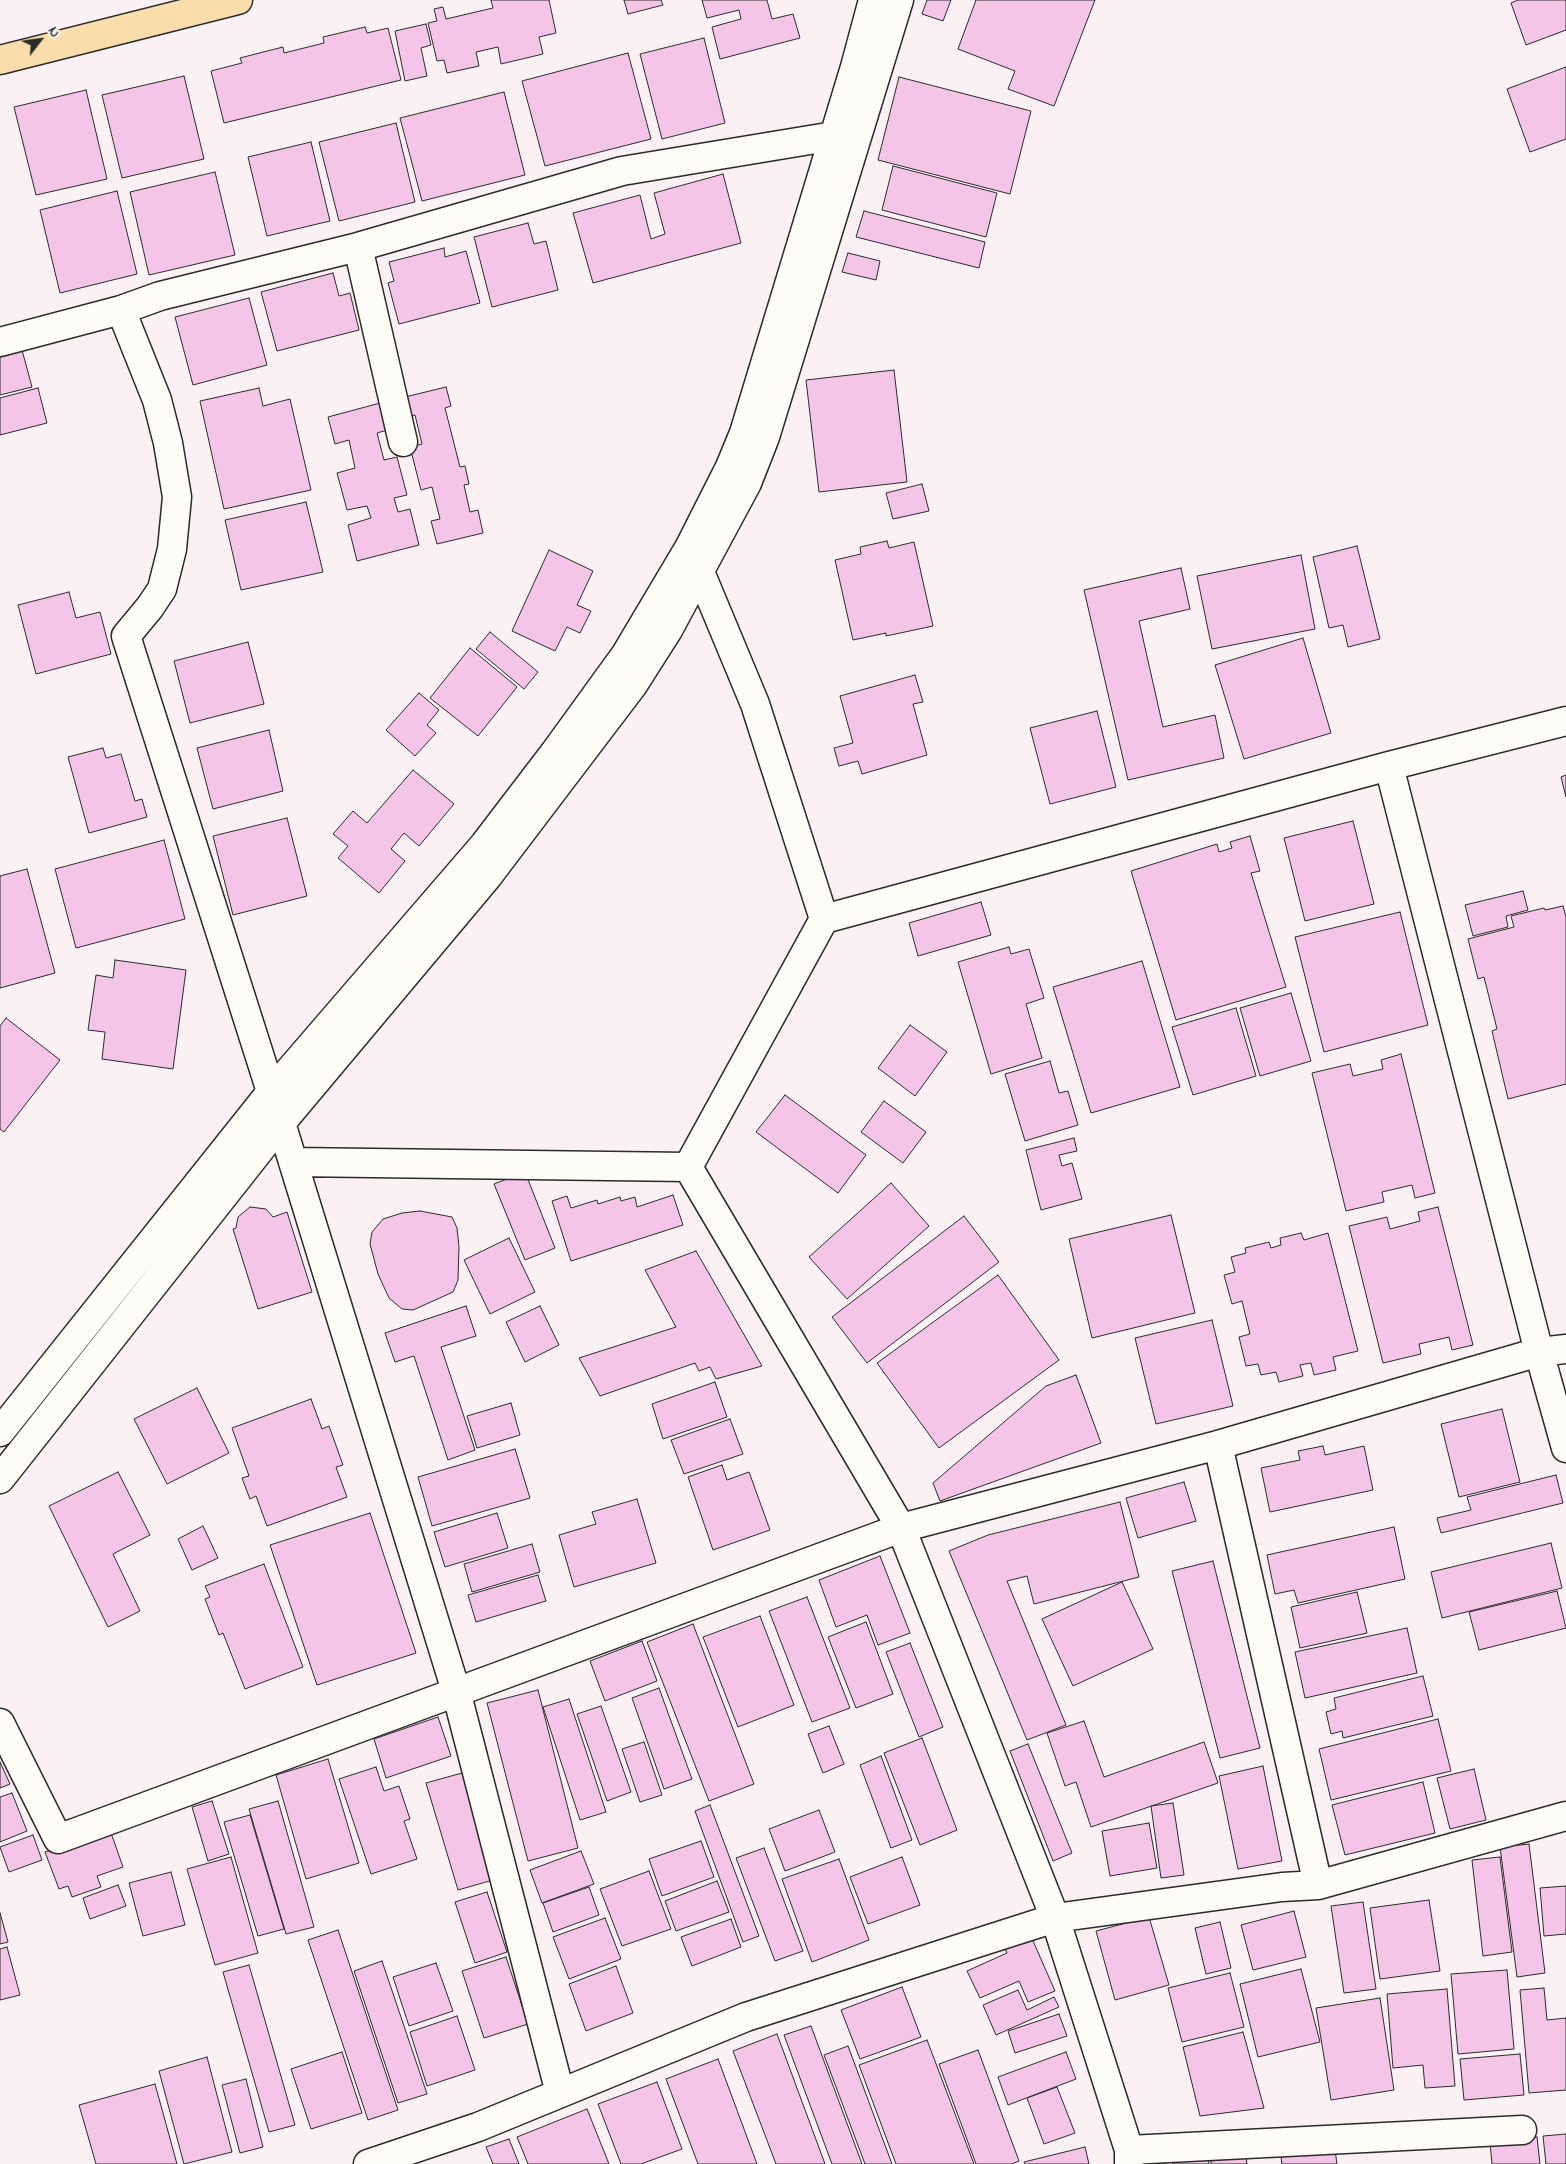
<!DOCTYPE html>
<style>
body{margin:0}
#map{position:relative;width:1566px;height:2164px;overflow:hidden;background:#fbf1f4;font-family:"Indie Flower",sans-serif}
canvas{display:block}
.north{position:absolute;left:15px;top:15px;width:50px;height:50px;-webkit-text-stroke:4px #fdfcf7;paint-order:stroke;rotate:60deg;font-size:14px;font-weight:700;line-height:20px;text-align:center;color:#2b2b2b}
.north::after{content:'';display:block;margin:auto;width:18px;height:22px;background:#2b2b2b;clip-path:polygon(50% 0,100% 100%,50% 72%,0 100%)}
</style>
<div id="map">
<canvas width="1566" height="2164"></canvas>
<div class="north">N</div>
</div>
<script>
const ctx = document.querySelector('canvas').getContext('2d');
ctx.lineJoin = 'round';
function paint(path, color) { ctx.fillStyle = color; ctx.fill(path, 'evenodd'); }
const shape = rows => new Path2D(rows.map(r => 'M' + r).join(''));
function trace(path, color, width, dash) { ctx.strokeStyle = color; ctx.lineWidth = width; ctx.lineCap = dash ? 'butt' : 'round'; ctx.setLineDash(dash || []); ctx.stroke(path); }
const building = shape([
 [491,0,549,0,556,33,539,37,543,54,501,64,498,47,476,52,479,66,447,73,444,60,437,61,428,23,437,21,434,9,443,7,446,19,493,8,491,0],
 [624,0,661,0,663,5,628,14,624,0],
 [702,0,767,0,772,19,793,14,800,38,720,59,712,27,741,19,739,10,707,18,702,0],
 [927,0,951,0,943,21,922,14,927,0],
 [976,0,1095,0,1054,106,1008,89,1015,71,958,49,976,0],
 [1518,0,1566,0,1566,30,1526,45,1511,3,1518,0],
 [426,24,431,45,421,48,427,76,405,81,395,31,426,24],
 [365,27,367,33,388,28,401,80,224,123,211,71,242,63,240,58,283,47,284,53,324,43,323,37,365,27],
 [704,38,725,123,662,139,640,54,704,38],
 [628,53,651,139,545,166,522,81,628,53],
 [1566,67,1566,139,1530,152,1507,89,1566,67],
 [184,76,204,159,122,178,102,95,184,76],
 [899,77,1031,111,1010,194,878,160,899,77],
 [86,90,107,179,36,195,14,107,86,90],
 [504,92,525,175,422,201,400,118,504,92],
 [396,123,415,202,339,221,319,142,396,123],
 [311,142,330,221,267,236,248,157,311,142],
 [893,166,997,193,986,237,882,210,893,166],
 [215,172,235,255,149,275,130,192,215,172],
 [723,174,741,243,593,283,573,213,640,195,651,239,665,234,654,193,723,174],
 [117,191,137,274,60,293,40,210,117,191],
 [864,211,985,242,979,268,856,237,864,211],
 [528,223,534,244,546,241,558,290,492,307,474,237,528,223],
 [444,248,445,257,466,251,480,303,399,324,388,283,394,281,389,262,444,248],
 [848,253,880,261,876,280,842,272,848,253],
 [333,273,339,296,350,293,359,330,277,351,261,292,333,273],
 [249,298,267,365,193,385,175,317,249,298],
 [22,350,32,387,0,395,0,356,22,350],
 [894,370,907,482,819,492,806,380,894,370],
 [446,387,451,406,445,408,460,467,465,466,469,484,464,485,470,512,478,510,483,533,437,544,431,521,440,519,432,487,421,490,410,447,422,444,415,415,405,417,401,398,446,387],
 [38,388,47,423,0,435,0,398,38,388],
 [259,388,263,406,290,399,311,490,224,509,200,401,259,388],
 [384,402,391,429,377,433,384,460,397,457,407,495,394,498,398,512,410,509,419,545,357,561,348,525,371,518,367,506,347,510,337,473,355,468,349,440,335,444,328,417,384,402],
 [922,484,929,511,893,519,886,493,922,484],
 [306,502,323,572,241,590,225,520,306,502],
 [887,541,889,548,914,542,933,626,886,636,886,633,853,640,835,560,861,554,860,547,887,541],
 [1357,546,1380,639,1348,647,1343,625,1329,628,1313,557,1357,546],
 [549,550,593,571,577,605,591,611,580,633,567,627,555,651,512,631,549,550],
 [1301,555,1315,629,1212,649,1197,576,1301,555],
 [1181,568,1190,609,1139,621,1163,727,1215,715,1224,758,1128,780,1084,590,1181,568],
 [69,592,76,618,100,612,111,654,36,674,18,605,69,592],
 [490,632,538,672,524,689,476,649,490,632],
 [1303,638,1331,733,1244,759,1215,665,1303,638],
 [248,642,264,704,190,723,174,661,248,642],
 [470,648,517,687,478,736,430,698,470,648],
 [915,675,923,702,913,704,927,755,862,774,858,761,839,766,834,748,853,743,840,696,915,675],
 [419,693,439,710,427,725,436,733,415,756,386,730,419,693],
 [1097,711,1116,787,1050,804,1030,728,1097,711],
 [269,730,283,791,213,809,197,748,269,730],
 [103,748,106,758,121,754,135,801,142,799,147,817,89,833,68,757,103,748],
 [413,770,454,804,419,846,404,833,391,849,405,861,379,893,338,858,348,846,333,834,353,811,367,823,413,770],
 [1566,775,1566,797,1561,777,1566,775],
 [287,818,307,896,233,915,213,836,287,818],
 [1353,821,1374,904,1305,921,1284,838,1353,821],
 [1250,836,1260,871,1251,873,1286,987,1176,1020,1131,871,1217,844,1219,852,1232,848,1230,842,1250,836],
 [164,840,185,919,76,948,55,869,164,840],
 [27,869,55,973,0,988,0,876,27,869],
 [1523,891,1528,910,1506,916,1508,927,1473,936,1465,905,1523,891],
 [981,902,991,935,918,956,909,923,981,902],
 [1563,906,1566,917,1566,1084,1508,1099,1492,1031,1497,1029,1484,977,1478,979,1468,939,1514,927,1511,916,1544,908,1545,910,1563,906],
 [1400,912,1428,1025,1324,1052,1295,937,1400,912],
 [1009,947,1011,954,1029,949,1044,998,1026,1004,1042,1058,991,1074,958,962,1009,947],
 [115,960,186,970,173,1069,102,1059,105,1032,88,1030,96,975,113,978,115,960],
 [1142,961,1180,1087,1091,1113,1053,987,1142,961],
 [1291,993,1311,1061,1260,1076,1240,1008,1291,993],
 [1236,1008,1256,1076,1193,1095,1172,1027,1236,1008],
 [6,1018,60,1060,4,1132,0,1129,0,1026,6,1018],
 [910,1025,947,1052,915,1096,878,1068,910,1025],
 [1401,1054,1435,1193,1415,1198,1412,1185,1382,1192,1384,1202,1346,1211,1312,1073,1350,1064,1353,1076,1383,1069,1381,1060,1401,1054],
 [1050,1061,1059,1093,1068,1091,1078,1125,1025,1141,1005,1074,1050,1061],
 [785,1095,866,1155,838,1193,756,1132,785,1095],
 [884,1101,926,1132,903,1163,861,1132,884,1101],
 [1074,1138,1077,1151,1059,1155,1062,1166,1072,1163,1082,1199,1041,1210,1026,1150,1074,1138],
 [525,1172,555,1248,525,1260,494,1184,525,1172],
 [891,1183,929,1226,847,1299,809,1257,891,1183],
 [673,1195,683,1225,571,1261,552,1201,567,1196,571,1208,597,1200,598,1204,620,1197,621,1201,635,1197,637,1207,673,1195],
 [250,1207,266,1209,273,1217,287,1212,312,1292,258,1309,233,1229,236,1228,238,1217,250,1207],
 [1438,1207,1473,1345,1452,1350,1449,1337,1419,1344,1421,1354,1383,1363,1349,1226,1387,1217,1390,1229,1420,1221,1418,1212,1438,1207],
 [420,1211,452,1217,457,1228,459,1247,458,1280,453,1292,413,1310,402,1309,389,1298,378,1274,370,1244,372,1232,383,1219,402,1213,420,1211],
 [1171,1215,1195,1313,1092,1338,1069,1239,1171,1215],
 [964,1216,999,1262,867,1363,832,1317,964,1216],
 [1301,1233,1304,1240,1328,1233,1358,1351,1333,1357,1336,1370,1314,1375,1311,1363,1300,1365,1303,1376,1279,1382,1276,1372,1261,1375,1258,1364,1246,1366,1239,1337,1250,1334,1242,1301,1232,1304,1224,1275,1235,1272,1231,1257,1246,1253,1245,1248,1269,1242,1271,1248,1281,1245,1280,1238,1301,1233],
 [509,1238,535,1292,490,1314,464,1260,509,1238],
 [696,1251,762,1366,716,1379,710,1367,699,1371,695,1363,600,1396,579,1358,676,1327,645,1270,696,1251],
 [998,1275,1059,1360,939,1448,877,1363,998,1275],
 [466,1306,476,1336,441,1347,475,1450,448,1460,414,1356,395,1362,385,1333,466,1306],
 [540,1306,559,1345,525,1362,506,1322,540,1306],
 [1212,1320,1233,1406,1156,1424,1135,1338,1212,1320],
 [1076,1375,1101,1443,940,1501,933,1483,1046,1386,1076,1375],
 [715,1382,727,1417,663,1439,652,1404,715,1382],
 [197,1388,229,1453,167,1484,134,1419,197,1388],
 [311,1399,322,1429,329,1426,343,1465,336,1467,347,1497,267,1526,256,1496,250,1499,242,1478,249,1476,232,1428,311,1399],
 [511,1403,520,1435,477,1448,467,1416,511,1403],
 [1502,1409,1520,1482,1459,1497,1441,1424,1502,1409],
 [730,1419,743,1454,684,1474,671,1440,730,1419],
 [1323,1446,1325,1455,1364,1446,1373,1490,1270,1512,1261,1468,1300,1460,1298,1451,1323,1446],
 [515,1449,530,1498,432,1526,418,1477,515,1449],
 [722,1465,727,1480,749,1472,770,1530,713,1550,688,1477,722,1465],
 [118,1472,150,1535,113,1554,140,1611,108,1627,49,1506,118,1472],
 [1556,1475,1563,1503,1441,1533,1437,1518,1471,1510,1467,1497,1556,1475],
 [1184,1482,1196,1521,1138,1538,1126,1498,1184,1482],
 [637,1499,656,1563,574,1587,559,1535,596,1524,592,1512,637,1499],
 [1120,1502,1139,1577,1034,1604,1027,1576,1007,1581,1066,1725,1027,1740,949,1551,988,1535,1120,1502],
 [370,1513,416,1653,317,1685,270,1545,370,1513],
 [497,1513,508,1548,445,1567,434,1532,497,1513],
 [203,1526,218,1558,192,1570,178,1539,203,1526],
 [1394,1527,1405,1579,1298,1603,1294,1590,1275,1594,1267,1555,1394,1527],
 [1551,1543,1562,1588,1442,1618,1431,1572,1551,1543],
 [532,1544,540,1572,472,1592,464,1564,532,1544],
 [880,1556,910,1633,878,1645,867,1615,836,1627,819,1580,880,1556],
 [1213,1561,1260,1748,1220,1758,1172,1571,1213,1561],
 [264,1564,303,1667,245,1689,223,1633,219,1635,205,1599,210,1597,205,1586,264,1564],
 [538,1575,546,1601,476,1622,468,1595,538,1575],
 [1122,1582,1153,1649,1073,1686,1042,1619,1122,1582],
 [1557,1591,1566,1628,1479,1650,1469,1612,1557,1591],
 [1357,1592,1367,1633,1300,1648,1291,1607,1357,1592],
 [807,1597,850,1708,812,1722,769,1611,807,1597],
 [760,1616,794,1705,738,1727,703,1637,760,1616],
 [866,1622,893,1694,856,1708,828,1637,866,1622],
 [693,1624,754,1784,709,1801,647,1642,693,1624],
 [1407,1628,1417,1673,1305,1698,1295,1652,1407,1628],
 [642,1641,657,1681,605,1701,590,1661,642,1641],
 [910,1643,943,1727,919,1737,886,1652,910,1643],
 [1423,1676,1433,1716,1343,1738,1342,1731,1331,1734,1326,1712,1336,1709,1334,1698,1423,1676],
 [659,1688,692,1779,664,1789,632,1698,659,1688],
 [538,1690,578,1848,528,1861,487,1703,538,1690],
 [569,1699,606,1812,580,1820,543,1707,569,1699],
 [601,1706,631,1792,607,1801,577,1714,601,1706],
 [438,1717,451,1756,386,1778,374,1739,438,1717],
 [1438,1719,1451,1771,1331,1800,1319,1749,1438,1719],
 [1084,1721,1104,1777,1204,1742,1218,1783,1091,1827,1076,1782,1065,1786,1047,1733,1084,1721],
 [829,1726,844,1764,823,1773,808,1734,829,1726],
 [922,1738,957,1830,920,1845,884,1753,922,1738],
 [644,1742,662,1795,640,1802,622,1749,644,1742],
 [1028,1744,1072,1853,1053,1861,1010,1751,1028,1744],
 [881,1756,912,1840,891,1848,860,1765,881,1756],
 [328,1759,359,1863,306,1879,276,1775,328,1759],
 [0,1762,10,1784,0,1788,0,1762],
 [1263,1766,1282,1861,1238,1869,1219,1776,1263,1766],
 [376,1767,384,1791,399,1786,410,1819,404,1821,417,1859,371,1874,339,1779,376,1767],
 [1474,1769,1486,1820,1450,1829,1437,1778,1474,1769],
 [462,1773,493,1880,458,1890,426,1783,462,1773],
 [1423,1782,1435,1833,1345,1855,1332,1805,1423,1782],
 [12,1793,27,1831,0,1842,0,1797,12,1793],
 [212,1801,229,1854,208,1861,192,1807,212,1801],
 [278,1801,314,1927,286,1934,249,1809,278,1801],
 [1173,1803,1184,1875,1161,1878,1151,1806,1173,1803],
 [710,1805,759,1936,743,1942,695,1811,710,1805],
 [819,1810,835,1852,785,1871,769,1829,819,1810],
 [250,1815,284,1929,258,1936,224,1822,250,1815],
 [1149,1823,1157,1868,1110,1876,1102,1831,1149,1823],
 [110,1830,123,1867,97,1876,101,1887,72,1897,68,1886,59,1889,45,1852,110,1830],
 [33,1835,42,1860,9,1872,0,1847,33,1835],
 [701,1841,714,1877,662,1896,649,1859,701,1841],
 [1529,1844,1545,1973,1517,1977,1500,1847,1529,1844],
 [764,1848,803,1951,775,1961,736,1858,764,1848],
 [581,1851,594,1884,542,1903,530,1870,581,1851],
 [231,1857,258,1953,215,1965,187,1869,231,1857],
 [902,1857,920,1905,868,1924,850,1877,902,1857],
 [1500,1857,1512,1952,1483,1956,1472,1860,1500,1857],
 [839,1859,869,1940,812,1962,782,1879,839,1859],
 [649,1871,671,1929,622,1946,600,1889,649,1871],
 [171,1872,185,1925,143,1936,129,1883,171,1872],
 [717,1881,729,1912,676,1931,665,1901,717,1881],
 [118,1885,126,1906,90,1919,83,1898,118,1885],
 [1566,1886,1566,1934,1544,1936,1540,1888,1566,1886],
 [589,1887,599,1915,553,1932,543,1903,589,1887],
 [487,1892,507,1952,475,1963,455,1902,487,1892],
 [1429,1900,1440,1971,1380,1979,1370,1908,1429,1900],
 [1363,1902,1376,1989,1344,1993,1331,1906,1363,1902],
 [1294,1911,1306,1957,1253,1970,1241,1925,1294,1911],
 [0,1913,8,1942,0,1944,0,1913],
 [1149,1917,1169,1985,1115,2000,1096,1931,1149,1917],
 [605,1918,621,1959,569,1979,553,1937,605,1918],
 [731,1919,741,1947,692,1966,681,1937,731,1919],
 [1220,1922,1231,1968,1206,1974,1195,1928,1220,1922],
 [338,1930,398,2110,368,2120,308,1940,338,1930],
 [1030,1934,1055,1991,1028,2002,1019,1981,980,1998,967,1971,1007,1953,1004,1946,1030,1934],
 [7,1947,20,1995,0,2000,0,1949,7,1947],
 [506,1957,528,2024,484,2038,462,1971,506,1957],
 [382,1961,427,2094,398,2103,354,1971,382,1961],
 [436,1963,453,2011,409,2026,393,1977,436,1963],
 [249,1965,295,2125,269,2132,223,1972,249,1965],
 [616,1966,633,2013,586,2031,569,1984,616,1966],
 [1301,1969,1320,2042,1258,2057,1240,1984,1301,1969],
 [1507,1970,1514,2049,1458,2054,1451,1974,1507,1970],
 [1230,1973,1244,2027,1182,2042,1168,1988,1230,1973],
 [902,1987,921,2037,860,2059,841,2010,902,1987],
 [1544,1988,1547,2020,1566,2018,1566,2090,1529,2093,1520,1990,1544,1988],
 [1447,1989,1455,2086,1425,2088,1423,2065,1393,2068,1387,1994,1447,1989],
 [1018,1990,1027,2010,1054,1997,1059,2007,996,2035,983,2005,1018,1990],
 [1380,1998,1394,2090,1331,2100,1316,2008,1380,1998],
 [1059,2014,1067,2036,1015,2053,1008,2031,1059,2014],
 [457,2016,475,2070,427,2086,410,2032,457,2016],
 [811,2026,862,2164,832,2164,784,2035,811,2026],
 [1243,2032,1264,2108,1200,2116,1183,2047,1243,2032],
 [777,2034,825,2164,776,2164,733,2051,777,2034],
 [927,2040,974,2164,896,2164,859,2065,927,2040],
 [848,2046,892,2164,865,2164,824,2055,848,2046],
 [978,2050,1019,2161,1012,2164,976,2164,939,2064,978,2050],
 [342,2052,362,2113,311,2129,291,2069,342,2052],
 [1066,2052,1076,2079,1008,2105,998,2077,1066,2052],
 [1520,2054,1524,2095,1464,2100,1460,2059,1520,2054],
 [207,2057,232,2152,184,2164,159,2071,207,2057],
 [718,2059,757,2164,698,2164,666,2079,718,2059],
 [246,2079,263,2147,240,2153,222,2085,246,2079],
 [657,2082,682,2149,641,2164,621,2164,598,2104,657,2082],
 [155,2084,177,2164,96,2164,79,2105,155,2084],
 [1057,2087,1075,2133,1044,2144,1027,2098,1057,2087],
 [587,2109,609,2164,528,2164,517,2137,587,2109],
 [1566,2134,1566,2164,1546,2164,1543,2136,1566,2134],
 [1537,2137,1540,2164,1492,2164,1490,2143,1537,2137],
 [509,2139,519,2164,493,2164,486,2147,509,2139],
 [1085,2147,1089,2164,1025,2164,1024,2162,1085,2147],
 [1335,2150,1337,2164,1282,2164,1281,2157,1335,2150],
 [1165,2153,1166,2164,1143,2164,1142,2156,1165,2153],
 [1208,2157,1209,2164,1173,2164,1172,2162,1208,2157],
 [1246,2157,1247,2164,1211,2164,1211,2161,1246,2157]
]);
paint(building, '#f5c5e8');
trace(building, '#2b2b2b', 1);
const minor = shape([
 [358,247,403,442],
 [0,342,121,310],
 [1389,766,1539,1352,1566,1448],
 [824,919,1389,766,1566,721],
 [293,1162,688,1167],
 [688,1167,901,1528,1055,1918,1129,2150,1129,2164],
 [688,1167,824,919,755,704,695,560],
 [0,1432,271,1092,484,845,555,752,626,654,689,548,730,467,744,433,855,67,873,0],
 [1218,1445,1318,1885],
 [0,1479,281,1123,488,876,633,685,668,630,747,483,765,437,899,0],
 [0,1723,58,1839,901,1528,1218,1445,1539,1352,1566,1349],
 [560,2093,456,1691,281,1123,126,636,150,607,162,589,172,549,177,497,168,443,157,400,121,310,160,296,358,247,622,171,834,136],
 [1129,2150,1522,2130],
 [368,2164,478,2127,746,2017,1055,1918,1282,1887,1318,1885,1566,1816]
]);
const major = shape([
 [0,60,238,0]
]);
trace(minor, '#2b2b2b', 31);
trace(major, '#2b2b2b', 31);
trace(minor, '#fdfcf7', 28);
trace(major, '#f9deab', 28);
</script>
